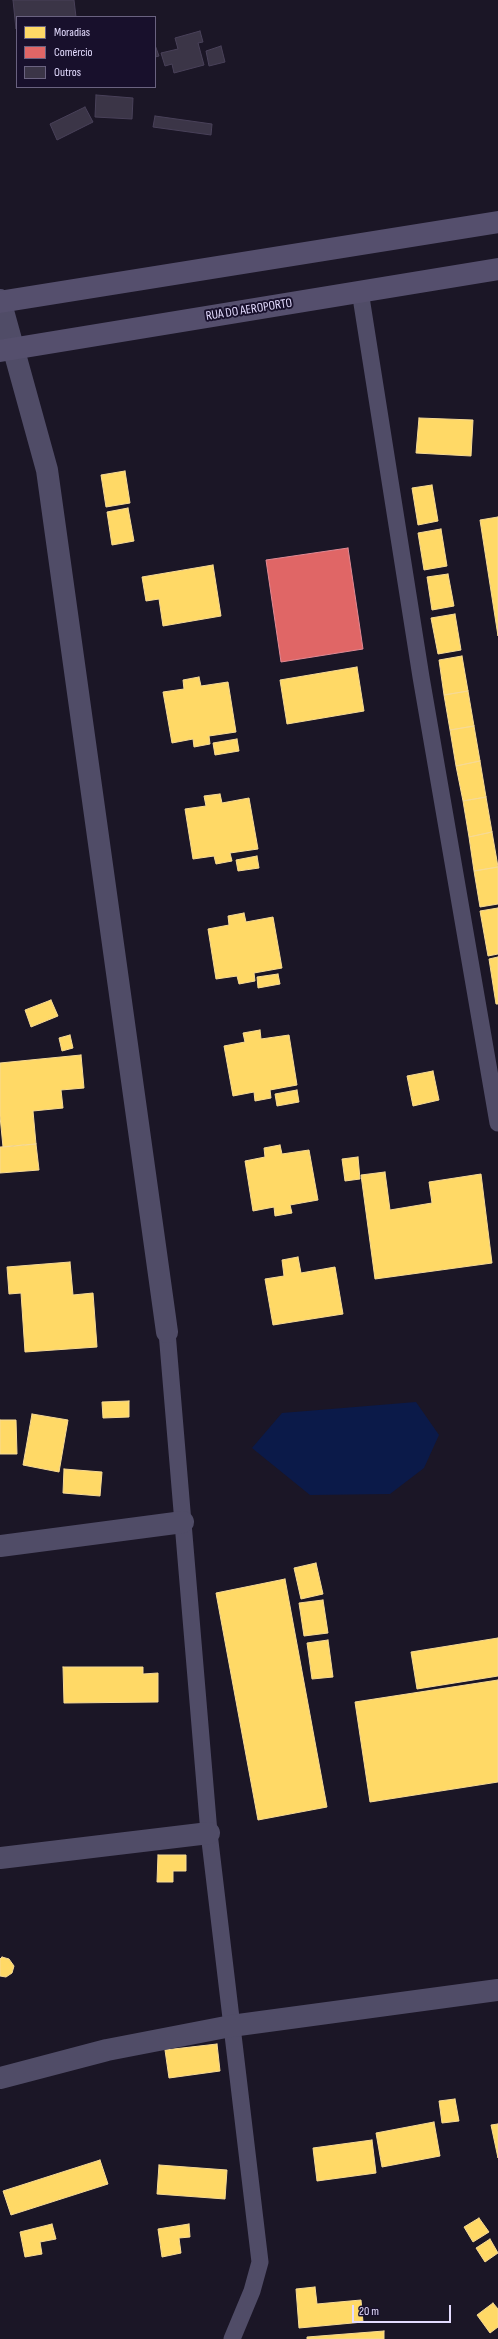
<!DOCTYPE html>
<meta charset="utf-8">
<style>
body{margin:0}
#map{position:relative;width:498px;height:2339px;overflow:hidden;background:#1b1626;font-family:"Sofia Sans Condensed",sans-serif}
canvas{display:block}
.legend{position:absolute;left:16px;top:16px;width:140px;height:72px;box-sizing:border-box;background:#18102c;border:1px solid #6a6280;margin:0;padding:5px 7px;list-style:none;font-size:12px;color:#e4dcff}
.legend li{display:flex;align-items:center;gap:8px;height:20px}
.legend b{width:20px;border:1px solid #6a6280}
.scale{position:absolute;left:352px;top:2305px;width:99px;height:18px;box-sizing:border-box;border:2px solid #e4dcff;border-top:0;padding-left:5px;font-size:12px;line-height:14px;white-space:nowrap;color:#e4dcff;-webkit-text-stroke:3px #18102c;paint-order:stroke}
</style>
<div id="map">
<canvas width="498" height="2339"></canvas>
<ul class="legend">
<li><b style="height:11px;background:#ffd966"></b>Moradias</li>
<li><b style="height:11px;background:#e06666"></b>Comércio</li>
<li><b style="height:11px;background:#3b3547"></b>Outros</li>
</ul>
<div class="scale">20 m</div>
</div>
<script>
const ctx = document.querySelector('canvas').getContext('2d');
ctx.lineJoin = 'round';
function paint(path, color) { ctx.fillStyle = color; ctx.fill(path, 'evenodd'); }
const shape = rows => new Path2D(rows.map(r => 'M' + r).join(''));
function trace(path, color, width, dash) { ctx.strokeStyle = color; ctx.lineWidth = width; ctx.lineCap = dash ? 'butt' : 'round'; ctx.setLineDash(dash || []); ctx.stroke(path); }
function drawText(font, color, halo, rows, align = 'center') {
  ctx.font = font + ' "Sofia Sans Condensed",sans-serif'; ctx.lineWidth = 4; ctx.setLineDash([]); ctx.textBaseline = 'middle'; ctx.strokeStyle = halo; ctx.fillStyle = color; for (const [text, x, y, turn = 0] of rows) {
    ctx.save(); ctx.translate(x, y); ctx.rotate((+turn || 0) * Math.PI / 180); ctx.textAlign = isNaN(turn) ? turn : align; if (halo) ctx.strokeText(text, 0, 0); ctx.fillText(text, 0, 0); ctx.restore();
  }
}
paint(shape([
 [416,1402,439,1435,424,1468,390,1494,310,1495,252,1448,282,1413]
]), '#0b1a49');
const homes = shape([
 [419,418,473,420,471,456,416,453,419,418],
 [125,471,130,503,106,507,101,475,125,471],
 [432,485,438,521,418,525,412,488,432,485],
 [128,508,134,541,112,545,107,512,128,508],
 [498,517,498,636,480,520,498,517],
 [441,529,447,566,424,570,418,533,441,529],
 [213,565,221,616,163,626,159,599,146,601,142,577,213,565],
 [448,574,454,606,432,610,427,577,448,574],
 [455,614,461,650,438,654,431,618,455,614],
 [462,656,468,691,444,695,439,660,462,656],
 [357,667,364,711,287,724,280,680,357,667],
 [199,677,201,686,228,682,236,732,209,736,210,744,194,747,193,739,172,743,163,692,184,689,183,680,199,677],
 [468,691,474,726,450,730,444,695,468,691],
 [474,726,480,761,456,766,450,730,474,726],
 [237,739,239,751,215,755,213,743,237,739],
 [480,761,486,797,463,801,456,766,480,761],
 [220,794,222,803,249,798,258,849,230,853,232,861,216,864,214,856,193,859,185,809,206,806,204,796,220,794],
 [486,797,492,832,469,837,463,801,486,797],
 [492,832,498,867,474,871,469,837,492,832],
 [257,856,259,868,238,871,236,860,257,856],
 [498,867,498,904,480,907,474,871,498,867],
 [498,908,498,954,488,956,480,911,498,908],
 [244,913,246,922,273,917,282,968,254,973,255,981,239,984,237,976,216,979,208,929,229,925,228,916,244,913],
 [498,957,498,1004,496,1004,489,959,498,957],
 [278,974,280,984,258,988,257,977,278,974],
 [51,1000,58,1016,31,1027,25,1010,51,1000],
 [260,1030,261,1039,289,1035,297,1085,270,1090,271,1098,255,1101,254,1092,233,1096,224,1046,245,1042,243,1033,260,1030],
 [70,1035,73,1048,62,1051,59,1038,70,1035],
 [81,1055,84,1088,61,1090,63,1108,33,1111,36,1144,3,1147,0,1116,0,1063,81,1055],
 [433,1071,439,1100,413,1106,407,1076,433,1071],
 [297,1090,299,1102,277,1106,275,1094,297,1090],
 [36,1144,39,1170,0,1173,0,1147,36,1144],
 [280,1145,282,1154,309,1150,318,1200,290,1205,292,1213,275,1216,274,1207,253,1211,245,1161,265,1157,264,1148,280,1145],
 [358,1157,360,1179,345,1181,342,1159,358,1157],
 [385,1172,390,1210,432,1203,429,1182,481,1174,492,1263,375,1279,361,1175,385,1172],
 [298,1257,301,1273,335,1267,343,1314,273,1325,265,1279,284,1276,282,1260,298,1257],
 [70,1262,73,1295,93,1293,97,1347,25,1352,21,1293,9,1294,7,1267,70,1262],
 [129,1401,129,1417,103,1418,102,1402,129,1401],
 [32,1414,68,1420,59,1472,23,1465,32,1414],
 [0,1420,16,1420,17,1454,0,1454,0,1420],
 [64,1469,102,1472,100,1496,63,1493,64,1469],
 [316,1563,323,1594,301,1599,294,1568,316,1563],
 [285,1579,327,1807,258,1820,216,1593,285,1579],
 [323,1600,328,1633,304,1636,299,1603,323,1600],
 [498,1638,498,1676,417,1689,411,1652,498,1638],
 [328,1640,333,1677,312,1679,307,1643,328,1640],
 [63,1667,143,1667,143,1674,158,1673,158,1702,64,1703,63,1667],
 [498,1680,498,1782,370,1802,355,1702,498,1680],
 [158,1855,186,1855,186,1871,173,1871,173,1882,157,1882,158,1855],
 [2,1957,9,1959,14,1966,12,1973,6,1977,0,1976,0,1959,2,1957],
 [217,2044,220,2071,169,2078,165,2050,217,2044],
 [455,2099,459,2121,442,2123,439,2101,455,2099],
 [434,2122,440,2156,382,2167,376,2133,434,2122],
 [498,2124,498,2158,491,2125,498,2124],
 [372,2140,376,2173,317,2181,313,2148,372,2140],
 [100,2160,108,2184,11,2215,3,2191,100,2160],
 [159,2165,227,2170,225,2199,157,2194,159,2165],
 [479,2218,489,2232,473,2242,464,2227,479,2218],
 [52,2224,56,2239,40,2242,42,2254,25,2257,20,2232,52,2224],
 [189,2224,190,2237,179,2238,181,2253,162,2257,158,2229,189,2224],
 [490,2239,498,2253,485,2262,476,2248,490,2239],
 [315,2287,317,2304,361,2300,363,2322,299,2328,296,2289,315,2287],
 [493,2303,498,2309,498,2327,490,2333,477,2315,493,2303],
 [384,2331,384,2339,307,2339,307,2337,384,2331]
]);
paint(homes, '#ffd966');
trace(homes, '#f7da94', 1);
const shops = shape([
 [348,548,363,649,281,662,266,560,348,548]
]);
paint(shops, '#e06666');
trace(shops, '#e18994', 1);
const building = shape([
 [13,0,74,0,76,17,17,17,16,29,13,0],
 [200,31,203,42,198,43,204,65,174,73,172,64,165,66,161,53,178,49,175,38,200,31],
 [155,45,159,56,155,57,155,45],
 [221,46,225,62,209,66,206,51,221,46],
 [96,95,133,98,132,119,95,117,96,95],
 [85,107,93,122,57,140,50,124,85,107],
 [155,116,212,124,211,135,153,127,155,116]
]);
paint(building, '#3b3547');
trace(building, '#494159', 1);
trace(shape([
 [360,291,421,677,498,1123],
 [167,1332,209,1833,260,2262,252,2291,232,2339]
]), '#504c67', 17);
trace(shape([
 [0,300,47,470,167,1332],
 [0,1546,183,1522],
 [0,1858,209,1833],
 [0,2078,107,2050,231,2026,498,1990]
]), '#504c67', 22);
trace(shape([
 [0,302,498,222],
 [0,351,498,269]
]), '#554f6d', 22);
drawText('13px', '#e4dcff', '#18102c', [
 ["RUA DO AEROPORTO",249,310,-9]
]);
</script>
